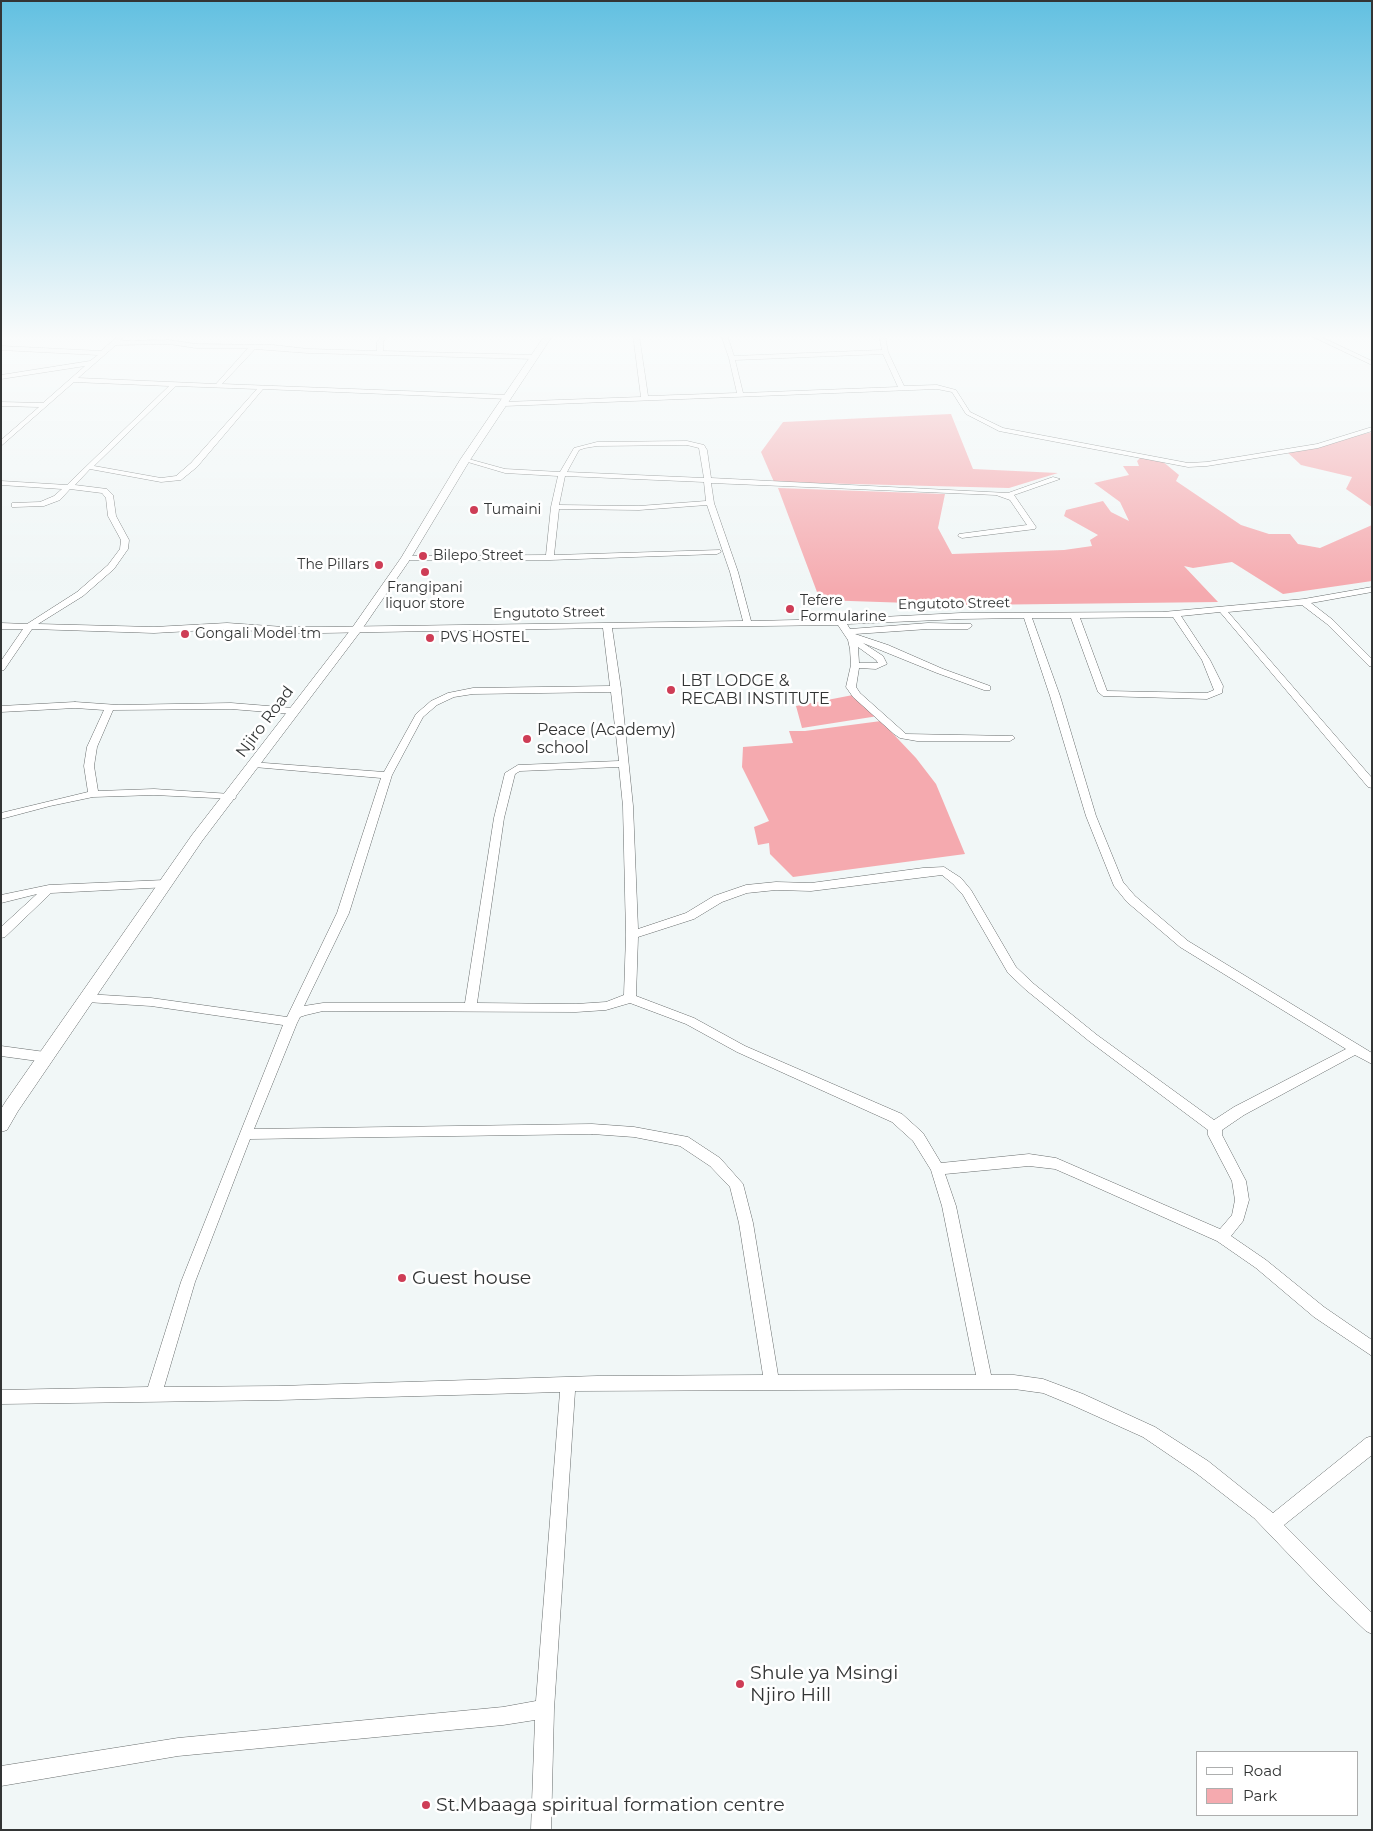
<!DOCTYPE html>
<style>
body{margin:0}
#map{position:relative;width:1373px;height:1831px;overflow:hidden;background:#f1f7f7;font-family:Montserrat,sans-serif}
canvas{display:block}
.frame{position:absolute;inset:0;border:2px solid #333535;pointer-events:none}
.legend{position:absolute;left:1196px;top:1751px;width:162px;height:65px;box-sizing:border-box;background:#fff;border:1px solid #adaeae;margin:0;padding:6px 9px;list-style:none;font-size:15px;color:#333535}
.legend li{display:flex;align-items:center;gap:10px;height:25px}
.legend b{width:25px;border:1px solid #adaeae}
</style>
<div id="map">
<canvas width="1373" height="1831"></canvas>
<div class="frame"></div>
<ul class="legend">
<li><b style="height:6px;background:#fff"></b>Road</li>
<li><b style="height:14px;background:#f5aaaf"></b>Park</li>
</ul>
</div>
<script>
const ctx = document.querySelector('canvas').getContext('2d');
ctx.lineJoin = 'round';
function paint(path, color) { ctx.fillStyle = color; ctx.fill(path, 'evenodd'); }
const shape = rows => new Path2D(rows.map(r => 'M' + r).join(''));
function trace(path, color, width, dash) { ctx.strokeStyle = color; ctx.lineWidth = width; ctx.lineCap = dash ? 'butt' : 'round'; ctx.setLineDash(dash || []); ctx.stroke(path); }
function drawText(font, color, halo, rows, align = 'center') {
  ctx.font = font + ' Montserrat,sans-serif'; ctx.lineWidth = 5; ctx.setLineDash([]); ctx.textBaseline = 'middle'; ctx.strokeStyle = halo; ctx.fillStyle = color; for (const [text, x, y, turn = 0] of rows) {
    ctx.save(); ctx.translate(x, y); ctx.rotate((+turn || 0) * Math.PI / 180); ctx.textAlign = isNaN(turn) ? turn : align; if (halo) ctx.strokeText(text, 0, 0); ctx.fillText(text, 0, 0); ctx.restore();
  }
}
paint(shape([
 [951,414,973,469,1058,473,1009,488,774,482,761,452,783,422],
 [1372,432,1372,507,1346,489,1352,477,1301,465,1287,452],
 [1140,458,1162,461,1179,475,1176,481,1241,525,1269,534,1290,534,1298,544,1320,548,1372,525,1372,581,1283,594,1232,562,1193,568,1184,566,1218,602,970,605,820,600,778,488,945,494,938,528,952,554,1064,550,1092,546,1090,540,1098,535,1064,516,1066,510,1103,501,1111,512,1129,521,1120,502,1094,483,1129,475,1123,466,1139,466,1137,461],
 [853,695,878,716,802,728,796,706],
 [881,721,916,758,936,784,965,854,793,877,770,854,769,843,758,845,754,827,769,821,742,767,743,747,793,743,789,731,805,731]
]), '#f5aaaf');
const minor = shape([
 [119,335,126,335,120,341,169,340,196,344,273,345,308,349,377,351,377,342,382,335,388,335,383,342,383,351,535,355,538,357,535,359,308,353,255,349,222,384,508,395,511,397,508,399,263,389,197,467,181,480,161,482,90,469,75,485,107,489,113,495,116,516,129,540,128,549,114,569,83,596,38,624,154,627,227,623,284,627,322,627,743,621,730,572,707,505,639,510,559,509,554,555,720,550,721,552,717,554,550,560,406,560,402,558,406,556,546,555,551,507,558,476,505,473,461,460,465,458,505,469,560,472,574,448,597,442,687,441,704,445,707,450,711,478,1008,493,1053,477,1060,479,1014,495,1036,527,1035,529,962,538,958,536,959,534,1027,525,1010,500,996,495,711,483,714,503,738,572,751,621,841,619,961,613,1163,612,1304,599,1372,587,1372,592,1311,603,1333,620,1372,659,1372,667,1369,666,1327,624,1302,605,1228,612,1372,778,1372,788,1368,787,1220,612,1181,616,1210,660,1223,686,1222,693,1207,699,1103,696,1098,692,1071,618,1032,618,1060,696,1096,816,1123,882,1135,896,1188,941,1372,1053,1372,1064,1355,1055,1244,1115,1222,1130,1222,1135,1246,1181,1249,1200,1243,1221,1231,1236,1266,1260,1324,1307,1372,1340,1372,1356,1314,1317,1256,1268,1217,1241,1078,1179,1055,1169,1029,1166,945,1174,956,1206,991,1375,1014,1375,1043,1379,1083,1394,1155,1427,1208,1461,1273,1513,1366,1438,1372,1436,1372,1455,1284,1525,1372,1613,1372,1634,1366,1631,1324,1591,1254,1518,1196,1473,1143,1437,1072,1405,1043,1393,1014,1389,575,1391,554,1709,551,1830,531,1830,535,1720,503,1725,178,1756,1,1786,1,1766,178,1738,503,1707,536,1701,560,1392,279,1400,1,1404,1,1390,148,1387,181,1282,283,1025,151,1006,86,1002,82,1001,80,998,82,995,86,994,151,998,287,1017,337,913,381,778,254,767,251,766,249,764,251,762,384,772,416,714,431,701,448,693,473,688,610,686,603,628,322,633,284,633,227,629,154,633,32,629,4,670,1,671,1,661,23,629,1,629,1,623,27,624,77,592,108,565,120,549,121,540,108,516,106,498,102,493,70,489,60,500,44,506,15,507,12,507,12,503,40,502,54,496,62,489,1,485,1,481,67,485,169,386,74,382,1,446,1,440,39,407,1,406,1,402,43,403,85,366,1,379,1,375,90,361,98,355,1,350,1,346,101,351,119,335],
 [169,344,196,348,248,348,216,384,78,378,116,345,169,344],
 [176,386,257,389,191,463,176,476,161,478,94,466,176,386],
 [687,445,699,448,704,478,567,472,579,450,585,448,597,446,687,445],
 [565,476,704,482,706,501,639,506,559,505,565,476],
 [1173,617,1202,660,1214,690,1207,693,1107,691,1080,618,1173,617],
 [1024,618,1050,696,1086,816,1114,886,1127,902,1180,947,1346,1049,1234,1107,1214,1120,1097,1035,1034,984,1016,967,971,890,961,878,944,867,923,868,811,883,776,882,746,885,714,896,686,913,638,929,633,806,621,689,612,628,838,625,848,640,850,649,851,665,846,687,853,697,894,734,900,738,917,741,1010,741,1015,738,1013,736,906,734,860,693,856,687,859,668,876,669,887,664,883,656,863,643,937,673,984,690,990,690,990,686,943,669,888,645,855,634,928,629,968,629,972,626,971,624,928,623,850,629,847,624,961,619,1024,618],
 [858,647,876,660,878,663,859,663,858,647],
 [611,692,619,761,518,765,505,773,494,818,465,1003,323,1003,304,1006,349,913,392,775,423,717,437,705,454,697,473,694,611,692],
 [619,767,623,806,626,935,624,995,606,1002,576,1004,477,1003,504,818,515,774,520,771,619,767],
 [942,875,953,884,963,895,1008,973,1026,990,1089,1041,1208,1130,1208,1135,1232,1181,1235,1200,1232,1215,1220,1229,1056,1158,1029,1154,941,1163,923,1133,902,1114,745,1046,694,1018,636,996,638,937,694,919,722,902,747,893,776,890,811,891,942,875],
 [630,1003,686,1024,737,1052,892,1122,913,1141,931,1170,942,1206,976,1375,778,1375,753,1223,743,1184,720,1158,688,1137,634,1127,592,1124,254,1129,297,1023,300,1017,306,1015,323,1011,576,1012,606,1010,630,1003],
 [592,1134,634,1137,680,1146,710,1166,730,1187,739,1223,763,1375,597,1376,279,1386,164,1387,195,1282,250,1139,592,1134],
 [633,335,639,335,648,396,737,393,729,358,721,335,727,335,734,356,882,350,879,335,885,335,888,352,904,386,937,385,956,390,970,412,1003,428,1188,463,1207,462,1317,444,1372,427,1372,431,1318,448,1207,466,1188,467,999,431,966,414,952,392,937,389,504,406,501,404,504,402,641,397,633,335],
 [883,354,898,387,743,393,735,360,883,354],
 [1309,335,1317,335,1372,361,1372,365,1309,335],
 [75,702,118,705,231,703,293,708,298,711,293,714,231,709,113,710,97,747,94,766,98,791,154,789,231,794,235,795,236,797,235,799,154,795,93,797,50,806,1,819,1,813,88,792,84,766,87,747,104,710,75,708,1,712,1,706,75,702],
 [165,880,170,884,169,887,51,893,5,937,1,938,1,927,37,894,1,903,1,895,49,885,165,880],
 [1,1046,45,1052,49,1054,51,1057,49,1060,45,1062,1,1056,1,1046]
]);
const tertiary = shape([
 [545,335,553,335,470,460,411,558,360,632,202,841,18,1111,7,1130,1,1132,1,1109,6,1101,192,835,352,628,401,558,460,460,545,335]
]);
trace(minor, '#686d6d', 1);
trace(tertiary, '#686d6d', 1);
paint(minor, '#fff');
paint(tertiary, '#fff');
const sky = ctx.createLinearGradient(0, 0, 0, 591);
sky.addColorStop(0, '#62c0e1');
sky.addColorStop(0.57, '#f9fbfb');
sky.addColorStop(1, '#f9fbfb00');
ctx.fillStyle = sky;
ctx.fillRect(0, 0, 1373, 591);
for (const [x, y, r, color] of [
 [474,510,5,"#ce3d56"],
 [423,556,5,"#ce3d56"],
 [379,565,5,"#ce3d56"],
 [425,572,5,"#ce3d56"],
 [790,609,5,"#ce3d56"],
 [185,634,5,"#ce3d56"],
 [430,638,5,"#ce3d56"],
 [671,690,5,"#ce3d56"],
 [527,739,5,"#ce3d56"],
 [402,1278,5,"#ce3d56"],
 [740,1684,5,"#ce3d56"],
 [426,1805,5,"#ce3d56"]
]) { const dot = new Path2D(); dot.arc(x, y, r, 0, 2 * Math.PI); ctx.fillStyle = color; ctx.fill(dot); trace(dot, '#fff', 2); }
drawText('14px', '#333535', '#fff', [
 ["Tumaini",484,510],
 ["Bilepo Street",433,556],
 ["The Pillars",369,565,"right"],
 ["Frangipani",425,588,"center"],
 ["liquor store",425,604,"center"],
 ["Tefere",800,601],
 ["Formularine",800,617],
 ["Gongali Model tm",195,634],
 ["PVS HOSTEL",440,638]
], 'left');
drawText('14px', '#333535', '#fff', [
 ["Engutoto Street",954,604,-1],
 ["Engutoto Street",549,613,-1]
]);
drawText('16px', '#333535', '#fff', [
 ["LBT LODGE &",681,681],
 ["RECABI INSTITUTE",681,699],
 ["Peace (Academy)",537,730],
 ["school",537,748]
], 'left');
drawText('16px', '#333535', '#fff', [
 ["Njiro Road",265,722,-53]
]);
drawText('19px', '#333535', '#fff', [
 ["Guest house",412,1278],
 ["Shule ya Msingi",750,1673],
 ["Njiro Hill",750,1695],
 ["St.Mbaaga spiritual formation centre",436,1805]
], 'left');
</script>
